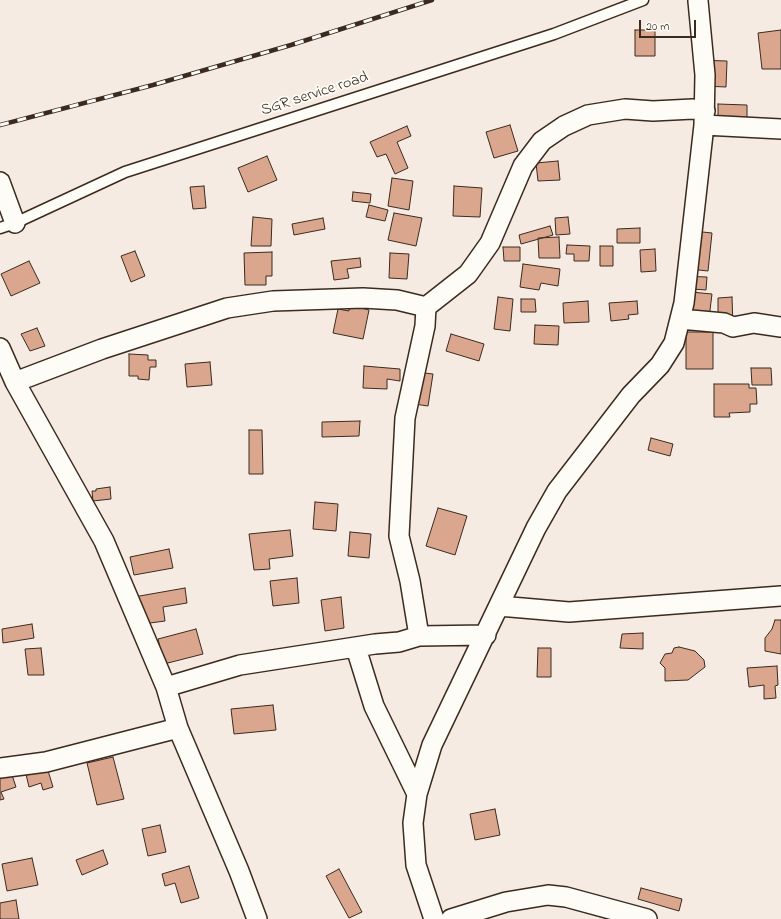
<!DOCTYPE html>
<style>
body{margin:0}
#map{position:relative;width:781px;height:919px;overflow:hidden;background:#f6ebe2;font-family:"Indie Flower",sans-serif}
canvas{display:block}
.scale{position:absolute;left:639px;top:20px;width:57px;height:18px;box-sizing:border-box;border:2px solid #3b2a1e;border-top:0;padding-left:5px;font-size:12px;line-height:14px;white-space:nowrap;color:#3b2a1e;-webkit-text-stroke:3px #fdfcf7;paint-order:stroke}
</style>
<div id="map">
<canvas width="781" height="919"></canvas>
<div class="scale">20 m</div>
</div>
<script>
const ctx = document.querySelector('canvas').getContext('2d');
ctx.lineJoin = 'round';
function paint(path, color) { ctx.fillStyle = color; ctx.fill(path, 'evenodd'); }
const shape = rows => new Path2D(rows.map(r => 'M' + r).join(''));
function trace(path, color, width, dash) { ctx.strokeStyle = color; ctx.lineWidth = width; ctx.lineCap = dash ? 'butt' : 'round'; ctx.setLineDash(dash || []); ctx.stroke(path); }
function drawText(font, color, halo, rows, align = 'center') {
  ctx.font = font + ' "Indie Flower",sans-serif'; ctx.lineWidth = 3.5; ctx.setLineDash([]); ctx.textBaseline = 'middle'; ctx.strokeStyle = halo; ctx.fillStyle = color; for (const [text, x, y, turn = 0] of rows) {
    ctx.save(); ctx.translate(x, y); ctx.rotate((+turn || 0) * Math.PI / 180); ctx.textAlign = isNaN(turn) ? turn : align; if (halo) ctx.strokeText(text, 0, 0); ctx.fillText(text, 0, 0); ctx.restore();
  }
}
const building = shape([
 [635,30,655,30,655,56,635,56,635,30],
 [781,30,781,69,762,69,758,33,781,30],
 [696,60,727,61,726,87,704,86,705,79,695,78,696,60],
 [718,104,747,105,747,119,718,118,718,104],
 [510,125,518,151,494,158,486,132,510,125],
 [407,126,411,136,397,142,408,168,395,174,386,154,377,157,370,142,407,126],
 [267,156,277,180,248,192,238,168,267,156],
 [558,161,560,180,538,181,536,163,558,161],
 [392,178,413,181,409,210,388,206,392,178],
 [204,186,206,208,193,209,190,187,204,186],
 [454,186,482,188,480,217,453,216,454,186],
 [353,192,371,194,370,203,352,201,353,192],
 [369,205,388,210,385,221,366,217,369,205],
 [394,213,422,218,416,246,388,240,394,213],
 [253,217,272,219,271,246,251,246,253,217],
 [568,217,570,234,556,235,555,218,568,217],
 [323,218,325,229,294,235,292,224,323,218],
 [550,226,553,235,521,244,519,235,550,226],
 [640,228,640,243,617,243,617,229,640,228],
 [684,230,712,233,708,271,680,268,684,230],
 [559,237,560,258,539,258,538,238,559,237],
 [567,245,590,246,589,261,574,261,574,254,566,254,567,245],
 [600,246,613,246,613,266,600,266,600,246],
 [503,247,520,247,520,261,504,261,503,247],
 [655,249,656,271,641,272,640,250,655,249],
 [135,251,145,276,131,282,121,256,135,251],
 [272,252,272,276,266,276,266,285,245,285,244,253,272,252],
 [390,253,409,254,407,279,389,278,390,253],
 [360,258,361,267,347,269,349,278,334,280,331,261,360,258],
 [29,261,40,283,11,296,1,274,29,261],
 [523,264,560,269,558,286,541,283,539,290,520,287,523,264],
 [679,276,707,277,706,290,679,288,679,276],
 [680,291,712,294,709,318,678,315,680,291],
 [498,297,513,299,510,331,494,329,498,297],
 [732,297,733,327,708,313,718,313,718,298,732,297],
 [521,299,535,299,536,312,521,312,521,299],
 [588,301,589,322,564,323,563,303,588,301],
 [637,301,638,314,628,315,629,319,611,321,609,303,637,301],
 [349,305,369,310,363,339,333,333,338,309,349,311,349,305],
 [535,325,559,326,558,345,534,344,535,325],
 [37,328,45,346,30,351,21,334,37,328],
 [686,332,713,332,713,369,686,369,686,332],
 [451,334,484,344,479,361,446,351,451,334],
 [129,354,148,355,148,360,156,360,156,367,150,367,149,380,138,379,138,376,129,376,129,354],
 [210,362,212,385,187,387,185,364,210,362],
 [364,366,400,369,400,381,387,379,387,389,363,388,364,366],
 [751,368,771,368,772,385,752,385,751,368],
 [408,371,433,374,428,406,414,404,408,371],
 [714,384,749,384,749,388,756,388,757,404,750,404,750,412,729,413,730,417,714,417,714,384],
 [360,421,359,436,322,437,322,422,360,421],
 [249,430,262,430,263,474,249,474,249,430],
 [651,438,673,444,670,456,648,450,651,438],
 [110,487,111,499,93,501,92,491,96,491,96,489,110,487],
 [315,502,338,504,336,531,313,529,315,502],
 [438,508,467,516,455,555,426,546,438,508],
 [290,530,293,556,269,559,270,569,254,570,249,534,290,530],
 [350,532,371,534,369,558,348,556,350,532],
 [169,549,173,568,134,575,130,557,169,549],
 [297,578,299,603,273,606,270,581,297,578],
 [185,588,187,603,163,607,165,621,135,625,134,597,185,588],
 [341,597,344,628,325,631,321,600,341,597],
 [775,620,781,620,781,654,765,651,765,638,772,629,775,620],
 [32,624,34,638,3,643,2,629,32,624],
 [196,629,203,654,164,664,158,639,196,629],
 [643,633,643,649,620,648,622,634,643,633],
 [679,647,695,651,704,660,705,667,688,680,665,681,665,668,660,663,665,654,672,653,674,648,679,647],
 [41,648,44,675,28,675,25,649,41,648],
 [538,648,551,648,551,677,537,677,538,648],
 [777,666,778,685,775,686,776,698,764,699,764,685,749,687,747,668,777,666],
 [273,705,276,730,234,734,231,709,273,705],
 [113,757,124,799,97,805,87,763,113,757],
 [46,764,53,787,43,790,41,783,29,787,25,770,46,764],
 [11,772,16,787,1,792,4,799,0,800,0,775,11,772],
 [495,809,500,835,475,840,470,814,495,809],
 [160,825,166,852,148,856,142,829,160,825],
 [103,850,108,864,82,875,76,860,103,850],
 [32,858,38,885,7,891,2,864,32,858],
 [189,866,199,898,181,903,175,883,165,886,162,874,189,866],
 [339,869,362,912,349,918,326,876,339,869],
 [641,888,682,899,679,911,638,899,641,888],
 [16,900,19,919,0,919,0,903,16,900]
]);
paint(building, '#daa78e');
trace(building, '#3b2a1e', 1);
const service = shape([
 [0,228,15,223,125,172,554,34,643,0]
]);
const minor = shape([
 [704,125,781,129],
 [0,182,15,223],
 [680,319,724,323,733,327,754,323,781,327],
 [0,348,15,382,104,541,166,687,178,728,239,871,257,919],
 [15,382,102,349,227,308,273,301,363,298,397,300,426,307],
 [499,606,569,612,781,596],
 [419,636,410,581,399,536,405,418,425,326,426,307,468,274,490,243,523,166,542,141,564,126,588,115,625,109,653,111,693,109,705,111],
 [356,648,374,706,417,794],
 [166,687,240,665,375,644,399,642,419,636,486,635],
 [0,768,46,762,178,728],
 [434,919,416,865,413,823,417,794,432,745,536,528,557,491,631,395,660,365,674,343,684,303,704,125,705,75,698,1],
 [451,919,506,902,548,895,566,897,647,919]
]);
trace(service, '#3b2a1e', 13);
trace(minor, '#3b2a1e', 22);
trace(service, '#fdfcf7', 10);
trace(minor, '#fdfcf7', 19);
const rail = shape([
 [0,125,153,85,291,45,432,0]
]);
trace(rail, '#3b2a1e', 4.5);
trace(rail, '#fdfcf7', 3, [9]);
drawText('16px', '#3b2a1e', '#fdfcf7', [
 ["SGR service road",315,95,-18]
]);
</script>
